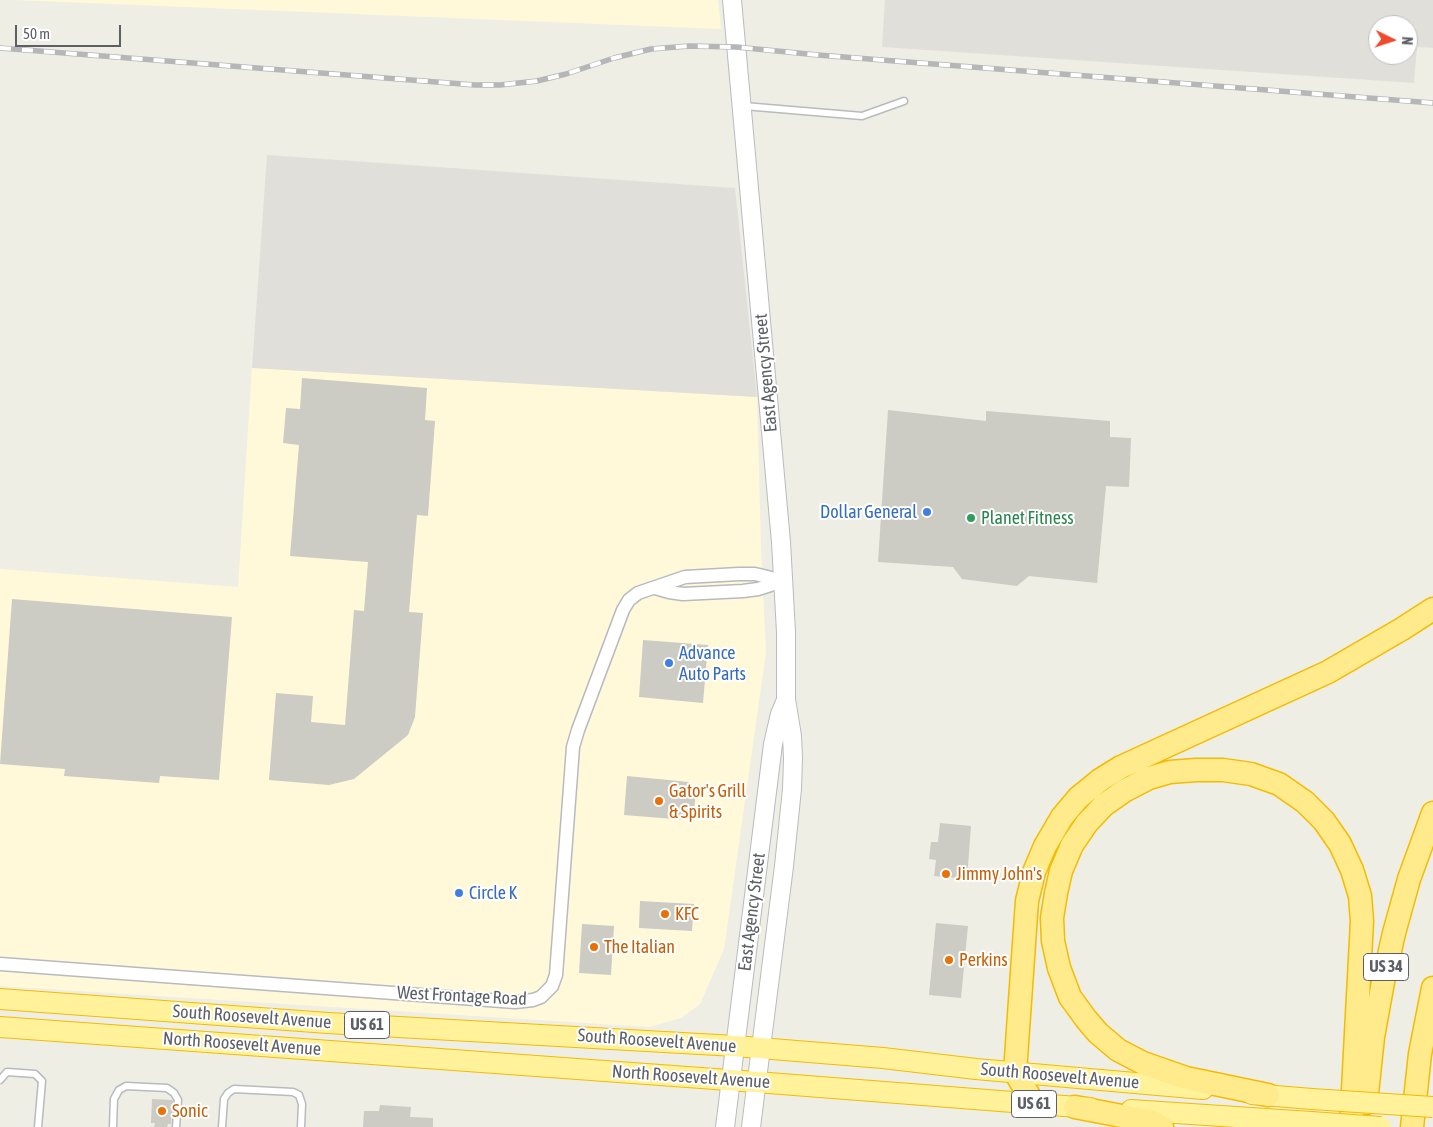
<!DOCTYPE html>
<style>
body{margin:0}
#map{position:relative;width:1433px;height:1127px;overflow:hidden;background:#efeee5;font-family:"Asap Condensed",sans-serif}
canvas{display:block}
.north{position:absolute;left:1368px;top:15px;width:50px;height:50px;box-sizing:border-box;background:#fff;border:1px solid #bebfc2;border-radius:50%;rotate:94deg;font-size:14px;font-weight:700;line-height:20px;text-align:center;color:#5c6066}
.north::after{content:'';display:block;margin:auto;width:18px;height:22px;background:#ef4a2b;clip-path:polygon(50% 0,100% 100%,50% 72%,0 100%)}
.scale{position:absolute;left:15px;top:25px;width:106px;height:22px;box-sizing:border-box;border:2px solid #5c6066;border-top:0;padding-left:6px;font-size:15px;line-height:18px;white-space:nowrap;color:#5c6066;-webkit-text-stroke:4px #fff;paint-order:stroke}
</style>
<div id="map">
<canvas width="1433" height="1127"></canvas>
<div class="north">N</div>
<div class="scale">50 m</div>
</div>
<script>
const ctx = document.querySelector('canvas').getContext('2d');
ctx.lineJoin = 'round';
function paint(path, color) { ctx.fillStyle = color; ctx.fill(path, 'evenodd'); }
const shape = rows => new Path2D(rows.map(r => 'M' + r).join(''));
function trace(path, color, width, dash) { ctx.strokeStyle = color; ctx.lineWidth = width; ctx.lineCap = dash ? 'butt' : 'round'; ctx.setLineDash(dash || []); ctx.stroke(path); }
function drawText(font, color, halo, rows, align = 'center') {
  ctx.font = font + ' "Asap Condensed",sans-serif'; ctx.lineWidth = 4; ctx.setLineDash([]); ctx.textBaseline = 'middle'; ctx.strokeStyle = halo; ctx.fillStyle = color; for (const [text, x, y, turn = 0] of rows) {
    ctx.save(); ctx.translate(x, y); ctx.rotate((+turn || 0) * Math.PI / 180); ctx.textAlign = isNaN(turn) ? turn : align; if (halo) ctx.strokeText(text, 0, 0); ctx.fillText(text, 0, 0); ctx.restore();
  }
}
paint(shape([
 [15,0,718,0,721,29],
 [252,368,757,397,761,549,766,652,724,949,700,1004,681,1018,649,1027,0,986,0,569,238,587]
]), '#fff9da');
paint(shape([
 [885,0,1433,0,1433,48,1417,47,1414,83,882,47],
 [1378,25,1408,25,1408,55,1378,55],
 [267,155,735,188,757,397,252,368]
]), '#e0dfd9');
paint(shape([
 [302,378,427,388,425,420,435,421,428,516,417,515,409,612,423,613,415,717,408,735,354,779,329,785,269,780,276,693,313,696,311,722,345,725,354,610,364,611,368,562,290,556,299,445,283,443,286,408,300,409],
 [888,410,986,421,986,411,1110,421,1110,437,1131,438,1129,487,1106,486,1097,583,1029,576,1017,586,962,579,953,567,878,562],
 [12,599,232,617,219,780,160,776,159,783,64,776,65,769,0,764],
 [643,640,708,645,703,703,639,697],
 [627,776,689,782,689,787,696,788,694,813,686,812,686,820,624,815],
 [940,823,971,826,967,879,934,876,936,860,929,859,931,842,938,842],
 [640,901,694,904,692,931,639,928],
 [936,923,968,926,961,998,929,995],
 [582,924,614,926,611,975,579,973],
 [152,1099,172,1100,173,1101,171,1124,168,1124,167,1127,154,1127,155,1123,151,1123],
 [380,1105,411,1107,410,1117,433,1118,433,1127,363,1127,364,1111,379,1111]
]), '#cccbc4');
const service = shape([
 [744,106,862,116,904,101],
 [0,1080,7,1072,35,1074,42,1081,38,1127],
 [113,1127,114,1099,119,1090,126,1086,167,1088,174,1093,178,1100,176,1127],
 [222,1127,224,1099,228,1093,234,1089,293,1092,299,1095,302,1104,301,1127]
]);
const minor = shape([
 [655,588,669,592,683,594,743,591,758,589,783,581],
 [0,964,515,1002,533,1000,541,997,552,986,556,975,573,747,578,730,623,610,629,600,638,593,685,577,739,574,755,574,784,581]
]);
const secondary = shape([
 [732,0,781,542,786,632,786,699,792,736,793,758,792,789,784,866,751,1127],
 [725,1127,773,744,780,714,786,700]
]);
const trunk = shape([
 [0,999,328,1023,735,1046,883,1058,976,1069,1203,1089],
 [0,1027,756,1082,1090,1108],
 [1252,1094,1312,1099],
 [1131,1110,1311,1122]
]);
const motorway = shape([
 [1268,1095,1186,1078,1143,1063,1118,1050,1098,1033,1086,1019,1070,997,1059,968,1053,941,1052,918,1056,893,1061,871,1072,845,1087,823,1104,805,1124,791,1149,778,1170,772,1196,770,1223,770,1251,774,1279,784,1305,802,1324,821,1340,844,1352,870,1360,896,1362,921,1351,1127],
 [1366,1103,1373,1037,1383,982,1394,933,1409,879,1433,813],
 [1034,1104,1015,1072,1027,901,1034,872,1045,846,1062,817,1078,798,1100,780,1121,767,1328,672,1402,629,1433,609],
 [1075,1107,1153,1122,1162,1127],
 [1412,1127,1420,1054,1433,988]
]);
trace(service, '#b7babf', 9);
trace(minor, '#b7babf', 15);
trace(secondary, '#b8bbc1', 20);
trace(trunk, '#f4bb00', 22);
trace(motorway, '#f4bb00', 25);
trace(service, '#fff', 6);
trace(minor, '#fff', 12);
trace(secondary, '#fff', 18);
trace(trunk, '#fff29b', 20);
trace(motorway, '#ffeb8c', 22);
const rail = shape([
 [0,48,475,85,500,85,537,81,566,74,614,58,651,49,689,46,736,47,818,55,1433,103]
]);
trace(rail, '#b5b6b7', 5.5);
trace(rail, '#fff', 4, [11]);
const trunkBridge = shape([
 [1312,1099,1433,1107],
 [1311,1122,1381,1127]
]);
trace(trunkBridge, '#f4bb00', 22, []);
trace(trunkBridge, '#fff29b', 20);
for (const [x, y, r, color] of [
 [927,512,5,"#3f7fe0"],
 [971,518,5,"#2e9e5b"],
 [669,663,5,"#3f7fe0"],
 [659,801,5,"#e8710a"],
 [946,874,5,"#e8710a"],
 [459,893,5,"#3f7fe0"],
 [665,914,5,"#e8710a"],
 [594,947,5,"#e8710a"],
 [949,960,5,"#e8710a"],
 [162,1111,5,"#e8710a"]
]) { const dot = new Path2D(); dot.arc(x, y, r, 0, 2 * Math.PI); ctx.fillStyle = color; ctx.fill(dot); trace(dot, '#fff', 2); }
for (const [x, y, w] of [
 [1386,967,45],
 [367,1025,45],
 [1034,1104,45]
]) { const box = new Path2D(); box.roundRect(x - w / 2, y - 13.5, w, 27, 4); ctx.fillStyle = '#fff'; ctx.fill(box); trace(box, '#5c6066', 1); }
drawText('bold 16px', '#5c6066', null, [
 ["US 34",1386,967],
 ["US 61",367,1025],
 ["US 61",1034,1104]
]);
drawText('18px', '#5c6066', '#fff', [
 ["East Agency Street",766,373,-95],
 ["East Agency Street",752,912,-83],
 ["West Frontage Road",462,996,3],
 ["South Roosevelt Avenue",252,1017,4],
 ["South Roosevelt Avenue",657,1041,4],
 ["North Roosevelt Avenue",242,1044,4],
 ["South Roosevelt Avenue",1060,1076,5],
 ["North Roosevelt Avenue",691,1077,4]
]);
drawText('18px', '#366cbe', '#fff', [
 ["Dollar General",917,512,"right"],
 ["Advance",679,653],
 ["Auto Parts",679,674],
 ["Circle K",469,893]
], 'left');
drawText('18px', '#27864d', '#fff', [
 ["Planet Fitness",981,518]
], 'left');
drawText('18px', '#c56008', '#fff', [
 ["Gator's Grill",669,791],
 ["& Spirits",669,812],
 ["Jimmy John's",956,874],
 ["KFC",675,914],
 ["The Italian",604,947],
 ["Perkins",959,960],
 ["Sonic",172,1111]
], 'left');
</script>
